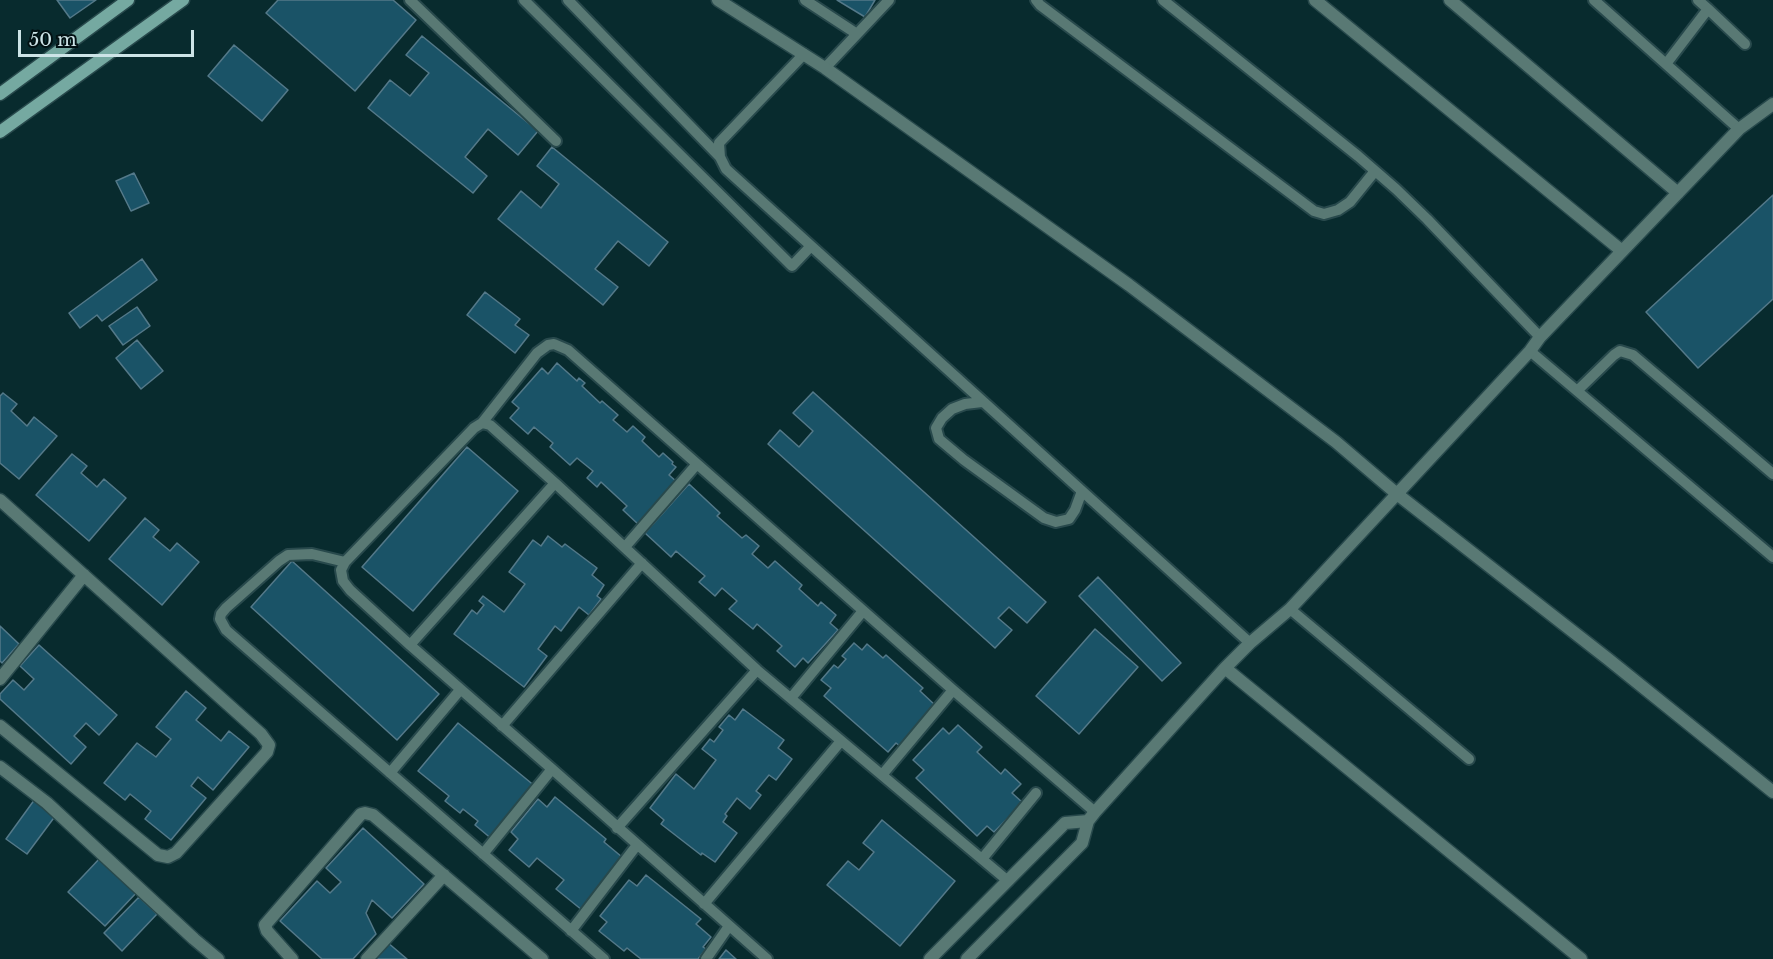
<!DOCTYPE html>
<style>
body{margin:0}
#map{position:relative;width:1773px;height:959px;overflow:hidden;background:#082b2e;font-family:"Libre Baskerville",serif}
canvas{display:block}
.scale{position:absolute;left:18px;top:30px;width:176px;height:27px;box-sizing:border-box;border:3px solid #cde4e7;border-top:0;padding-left:8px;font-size:18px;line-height:21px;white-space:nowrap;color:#cde4e7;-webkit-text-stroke:4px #021113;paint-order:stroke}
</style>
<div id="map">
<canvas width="1773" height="959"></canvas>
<div class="scale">50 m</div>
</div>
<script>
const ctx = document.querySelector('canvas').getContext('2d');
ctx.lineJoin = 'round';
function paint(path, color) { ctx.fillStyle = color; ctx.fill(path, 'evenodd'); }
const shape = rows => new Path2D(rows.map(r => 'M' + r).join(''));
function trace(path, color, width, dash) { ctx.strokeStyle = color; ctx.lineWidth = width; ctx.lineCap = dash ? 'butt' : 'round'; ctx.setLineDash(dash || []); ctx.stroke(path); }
const building = shape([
 [57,0,96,0,70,18,57,0],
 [278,0,393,0,416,20,355,91,266,13,278,0],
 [837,0,875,0,865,17,837,0],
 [422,36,538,131,518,155,488,129,465,157,487,176,473,193,368,108,390,80,410,96,429,73,406,55,422,36],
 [234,45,288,90,262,121,208,76,234,45],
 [552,147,668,242,649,266,618,241,595,269,618,287,603,305,498,219,521,191,541,208,559,184,537,166,552,147],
 [134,173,149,203,131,211,116,181,134,173],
 [1773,195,1773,299,1698,368,1646,312,1773,195],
 [142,259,157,280,102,321,97,315,80,328,69,313,142,259],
 [485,292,520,319,515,325,529,335,515,353,467,315,485,292],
 [137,307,150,326,123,345,109,326,137,307],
 [137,340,163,371,141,389,116,358,137,340],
 [557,363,577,381,579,378,585,383,582,386,600,403,602,401,618,415,613,420,627,432,633,426,645,437,642,441,659,457,663,453,673,462,672,464,676,467,669,475,677,482,639,525,623,510,627,506,601,482,597,487,587,478,593,471,577,458,570,465,550,447,553,443,534,427,528,434,510,418,519,408,512,402,542,368,548,374,557,363],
 [813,392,1046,602,1027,623,1009,607,998,618,1012,630,995,648,768,444,780,430,799,447,813,431,793,413,813,392],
 [3,393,17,404,11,411,27,426,34,417,57,436,19,479,0,463,0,396,3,393],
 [467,447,518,491,413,611,362,567,467,447],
 [72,454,87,466,81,473,97,487,104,479,126,498,89,541,36,495,72,454],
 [689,484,720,513,717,516,742,538,746,535,759,546,752,554,768,568,775,561,802,585,799,589,818,606,821,602,836,615,830,623,838,630,808,663,803,658,795,667,777,651,782,646,757,624,753,629,729,609,737,601,722,588,715,596,699,582,705,576,676,551,671,557,645,533,689,484],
 [145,518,159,530,153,537,170,551,177,543,199,562,162,605,109,559,145,518],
 [548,536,562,547,565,544,597,568,592,575,604,585,597,596,601,599,589,615,579,607,561,631,555,626,538,649,547,656,524,687,454,634,472,610,477,614,484,605,479,601,483,596,504,612,525,584,509,572,533,540,541,546,548,536],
 [292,561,439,694,397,740,251,607,292,561],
 [1098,577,1181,663,1162,681,1079,596,1098,577],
 [0,626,19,644,2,663,0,661,0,626],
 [1095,629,1138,667,1079,734,1036,696,1095,629],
 [854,643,862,650,867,644,883,658,886,655,923,688,920,691,936,706,900,746,896,743,888,752,824,696,831,688,821,680,834,665,838,668,846,659,842,656,854,643],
 [39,645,117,715,99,735,86,723,74,736,86,747,71,764,0,699,0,694,13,680,24,690,34,679,20,666,39,645],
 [186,691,206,708,196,720,221,741,229,731,249,747,213,790,198,777,191,786,206,798,171,840,145,819,151,811,130,794,125,800,104,783,137,743,156,757,171,739,156,727,186,691],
 [743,709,784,740,778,748,792,759,776,780,769,775,756,791,761,795,750,809,737,798,725,814,727,816,723,822,737,833,715,862,702,853,701,855,661,824,664,820,650,808,676,774,694,789,716,760,702,749,710,739,714,742,723,730,719,727,729,715,735,720,743,709],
 [458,723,536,787,493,840,475,825,478,821,463,809,460,813,445,801,449,796,418,771,458,723],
 [958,725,982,747,977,752,1001,774,1005,769,1021,784,1012,793,1023,803,994,832,987,826,977,836,916,778,924,770,913,760,943,728,949,734,958,725],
 [555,797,606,839,604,842,622,857,614,866,617,868,582,910,556,889,564,880,537,858,529,867,509,850,518,839,511,832,538,799,547,807,555,797],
 [35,799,56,815,27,854,6,839,35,799],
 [882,820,955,881,900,946,827,885,848,861,859,870,874,852,863,843,882,820],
 [363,828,424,884,392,918,372,900,366,913,376,934,353,959,322,959,280,921,317,881,330,893,341,882,326,868,363,828],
 [101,857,138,891,105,926,68,892,101,857],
 [646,875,701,919,696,924,711,937,703,947,706,949,698,959,641,959,627,948,624,951,599,931,607,922,600,916,629,880,637,886,646,875],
 [139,897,157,914,122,951,104,933,139,897],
 [387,942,407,959,373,959,387,942],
 [726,950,736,959,719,959,726,950]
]);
paint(building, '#1a5367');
trace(building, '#547989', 1.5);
const lane = shape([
 [410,0,556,141],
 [524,0,792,266,811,246],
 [568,0,720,157],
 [805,0,857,34],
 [1036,0,1040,5,1314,211,1324,214,1338,210,1350,202,1375,171],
 [1163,0,1358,156,1396,189,1427,219,1540,337],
 [1594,0,1739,129],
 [1708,9,1745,44],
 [804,54,719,143,720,157,726,169,1250,643],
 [1666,64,1708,9,1698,0],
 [825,68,889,0],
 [1530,351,1773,557],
 [1578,390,1614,355,1620,351,1633,355,1773,474],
 [982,402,965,404,952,409,942,418,936,428,939,439,964,460,1044,518,1056,522,1069,519,1075,510,1082,491],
 [482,423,537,353,548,345,554,344,568,350,953,690,1095,812],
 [625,547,697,464],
 [345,562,312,554,288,555,279,561,226,608,221,614,220,619,226,630,604,959],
 [1290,609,1469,759],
 [410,645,350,590,343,581,341,570,345,562,474,428,482,423,490,425,555,483],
 [791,698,863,611],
 [502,726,642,563],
 [390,773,460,690],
 [882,775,953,690],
 [617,828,757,670],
 [483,854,552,769],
 [982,859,1036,793],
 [704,904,841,741],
 [571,931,637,845],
 [706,959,729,926],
 [767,959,552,769,410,645,555,483,757,670,1008,881]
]);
const street = shape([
 [718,0,825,68,1129,285,1336,442,1397,494,1608,659,1773,792],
 [1315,0,1622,251],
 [1450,0,1678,193],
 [0,500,261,734,269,745,267,752,176,853,168,857,158,855,0,726],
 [1225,668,1581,959],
 [0,679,84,575],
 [0,767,47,803,194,939,218,959],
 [292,959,267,931,265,925,361,814,365,813,373,815,542,959],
 [367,959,444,875],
 [930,959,1065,823,1088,821],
 [967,959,1082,843,1088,821,1095,812,1225,668,1250,643,1290,609,1530,351,1540,337,1739,129,1773,104]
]);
const secondary = shape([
 [0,94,128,0],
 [0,132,183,0]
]);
trace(lane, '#28494c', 14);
trace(street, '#28494c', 15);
trace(secondary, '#28494c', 15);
trace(lane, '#597974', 10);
trace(street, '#597974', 12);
trace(secondary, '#75a9a1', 12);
</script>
